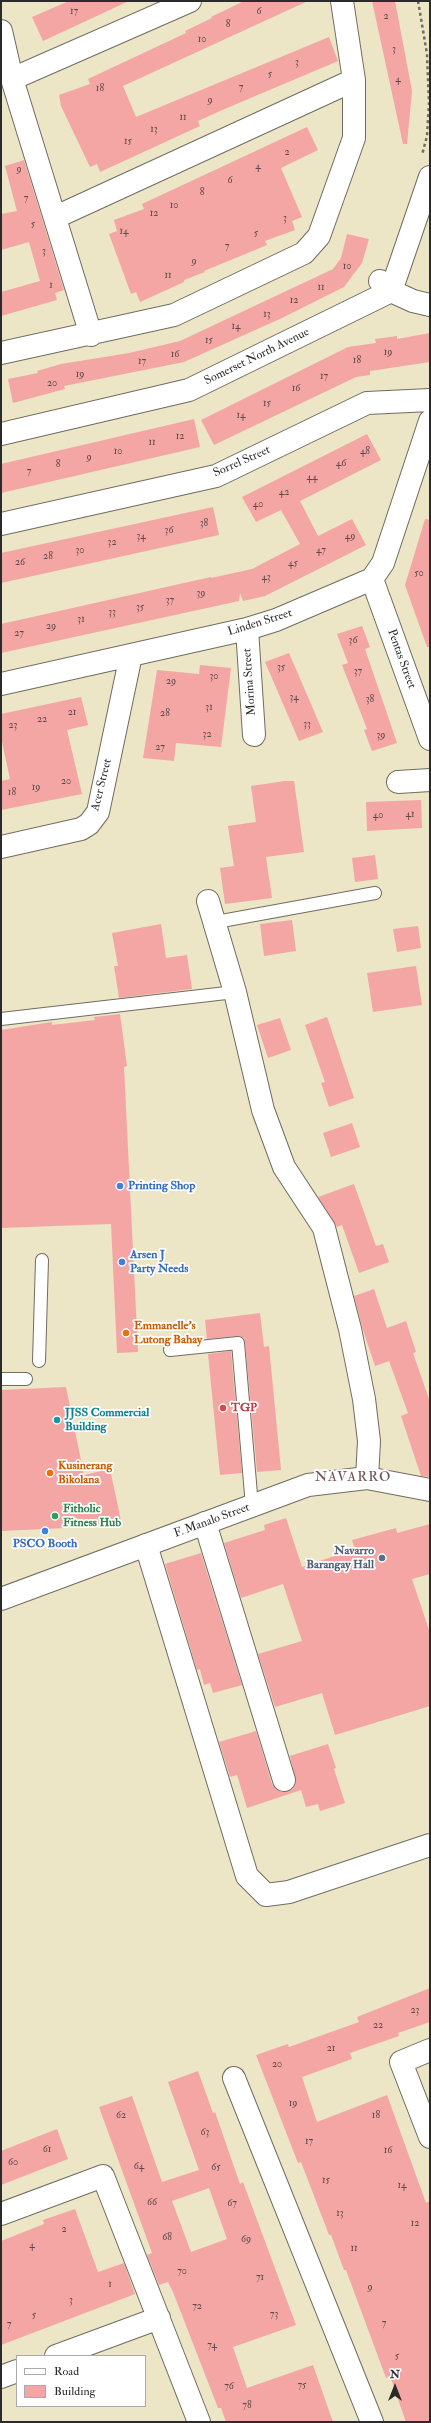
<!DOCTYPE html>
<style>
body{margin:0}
#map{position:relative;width:431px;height:2423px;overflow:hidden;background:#ece5c6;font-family:"IM FELL Double Pica",serif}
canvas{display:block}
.frame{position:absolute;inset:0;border:2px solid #2b2b2b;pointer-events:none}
.legend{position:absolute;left:16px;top:2355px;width:130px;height:52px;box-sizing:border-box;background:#fff;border:1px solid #aaa;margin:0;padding:5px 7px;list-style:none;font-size:12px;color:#2b2b2b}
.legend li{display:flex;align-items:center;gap:8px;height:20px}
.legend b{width:20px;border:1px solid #aaa}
.north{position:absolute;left:375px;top:2367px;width:40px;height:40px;-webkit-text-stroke:3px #fff;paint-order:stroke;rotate:0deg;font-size:11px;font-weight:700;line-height:16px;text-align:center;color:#2b2b2b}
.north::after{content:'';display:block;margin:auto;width:14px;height:18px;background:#2b2b2b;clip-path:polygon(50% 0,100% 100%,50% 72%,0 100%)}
</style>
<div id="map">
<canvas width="431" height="2423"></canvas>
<div class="frame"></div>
<ul class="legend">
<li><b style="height:5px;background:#fff"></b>Road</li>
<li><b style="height:11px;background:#f4a6a5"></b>Building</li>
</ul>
<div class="north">N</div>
</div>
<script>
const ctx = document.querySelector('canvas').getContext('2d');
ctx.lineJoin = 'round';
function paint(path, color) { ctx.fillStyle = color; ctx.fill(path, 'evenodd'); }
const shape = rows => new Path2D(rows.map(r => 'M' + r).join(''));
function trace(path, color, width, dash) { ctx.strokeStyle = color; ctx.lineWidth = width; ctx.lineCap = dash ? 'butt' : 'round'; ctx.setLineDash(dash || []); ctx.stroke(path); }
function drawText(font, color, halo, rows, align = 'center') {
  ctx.font = font + ' "IM FELL Double Pica",serif'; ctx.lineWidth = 3.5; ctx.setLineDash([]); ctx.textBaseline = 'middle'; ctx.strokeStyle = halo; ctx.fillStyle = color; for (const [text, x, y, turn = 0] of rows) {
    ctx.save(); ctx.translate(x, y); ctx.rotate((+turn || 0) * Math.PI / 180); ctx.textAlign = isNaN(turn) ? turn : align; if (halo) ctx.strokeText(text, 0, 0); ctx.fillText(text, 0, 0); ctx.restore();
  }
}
paint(shape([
 [69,1,129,1,43,41,32,17],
 [244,1,308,1,123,86,136,117,329,37,338,61,220,111,198,121,200,126,100,172,97,164,90,167,61,106,59,95,90,84,88,79,186,33,185,31,212,18,211,17],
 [372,1,395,1,412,91,407,144,403,144],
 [307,127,318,150,281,168,302,217,292,221,295,230,265,241,267,245,204,271,205,272,184,280,184,282,140,302,136,292,131,294,109,234,117,231,114,220,144,209,142,204],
 [24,160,64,290,55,293,57,300,1,316,1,292,40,281,29,242,1,250,1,214,17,211,5,166],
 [347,234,369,239,362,263,344,287,282,318,184,362,64,386,65,389,13,403,8,379,38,373,37,371,61,364,129,353,180,341,333,269,341,258],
 [430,333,430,362,370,371,370,375,356,377,214,445,201,420,348,347,376,343,375,339,397,336,397,339],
 [194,419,200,447,1,493,1,464],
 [367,434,381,460,300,501,318,536,352,519,366,545,265,596,243,601,240,593,239,601,1,653,1,624,211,577,211,578,252,569,300,544,281,510,256,522,242,497],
 [213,507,219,535,1,583,1,553],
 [425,519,430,520,430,647,427,647,405,585],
 [362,626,370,647,365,649,397,743,372,751,364,730,367,729,342,665,348,663,337,634],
 [289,653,323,732,299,741,265,662],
 [200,665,231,668,221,747,176,743,174,761,143,758,157,670,199,674],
 [81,697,88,725,67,730,82,794,1,810,1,781,10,779,1,737,1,714],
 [285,781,294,781,304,852,266,857,272,898,225,904,220,868,234,866,228,826,256,822,251,786],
 [421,800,422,828,367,831,366,802],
 [375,855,378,879,355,882,352,858],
 [292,920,296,951,264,956,260,924],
 [161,924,166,958,187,955,192,989,119,998,114,966,118,966,112,933],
 [418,926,421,948,397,952,393,929],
 [416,966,422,1005,373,1012,367,973],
 [120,1014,127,1066,124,1067,138,1352,117,1353,111,1224,1,1228,1,1030,52,1022,52,1025,95,1020,94,1017],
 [327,1017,354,1098,329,1107,321,1083,325,1082,305,1025],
 [280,1018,291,1050,268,1058,257,1025],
 [352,1123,360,1147,331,1157,323,1133],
 [354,1184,376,1246,383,1244,389,1262,359,1273,342,1225,337,1227,318,1197],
 [374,1289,387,1328,406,1321,416,1352,413,1353,430,1402,430,1477,421,1476,401,1416,408,1413,389,1361,375,1366,363,1330,354,1296],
 [260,1313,264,1347,269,1346,281,1470,257,1472,245,1342,244,1338,238,1336,207,1339,205,1320],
 [231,1351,242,1473,220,1475,208,1354],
 [66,1387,84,1475,110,1469,121,1521,88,1527,1,1531,1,1390],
 [286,1518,302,1567,355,1549,352,1540,396,1528,397,1533,430,1524,430,1574,412,1579,430,1633,430,1706,335,1735,322,1693,275,1707,258,1654,302,1641,283,1584,241,1598,224,1543,265,1530,264,1525],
 [201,1553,242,1685,213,1693,210,1683,204,1685,200,1669,197,1670,165,1564],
 [256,1731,272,1784,276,1789,282,1792,293,1789,296,1782,290,1756,328,1744,336,1768,334,1769,345,1803,320,1811,318,1804,306,1807,301,1790,247,1808,237,1775,230,1777,219,1742],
 [430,1988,430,2022,398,2033,399,2036,350,2053,352,2059,302,2077,317,2122,387,2095,426,2203,430,2201,430,2422,406,2422,390,2376,386,2378,346,2270,344,2270,331,2235,329,2235,301,2162,298,2163,256,2055,288,2044,289,2047,359,2022,357,2017],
 [198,2071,213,2113,215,2112,240,2184,243,2182,296,2325,233,2347,247,2388,313,2365,333,2422,226,2422,221,2408,218,2408,173,2292,168,2282,159,2285,147,2255,152,2253,99,2107,132,2096,162,2182,199,2170,168,2082],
 [209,2188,227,2239,191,2252,172,2201],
 [57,2129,68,2159,1,2185,1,2151],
 [75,2209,98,2272,124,2263,135,2294,1,2345,1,2241,44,2224,43,2220]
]), '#f4a6a5');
const service = shape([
 [216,922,375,893],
 [1,1019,235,992],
 [170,1350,238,1343,252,1506],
 [39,1361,42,1260],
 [1,1379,26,1379]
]);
const minor = shape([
 [1,31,12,79,91,335],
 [12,79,190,1],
 [56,217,354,80],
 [380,281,391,291,413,301,430,305],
 [1,353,174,315,304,253,319,236,354,138,354,80,342,1],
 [1,434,189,390,391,291,430,177],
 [1,524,216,476,367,403,430,400],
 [372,579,430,739],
 [247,629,254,735],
 [1,684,247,629,276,620,372,579,383,563,430,421],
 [398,782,430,780],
 [1,847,81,829,89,824,98,812,131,655],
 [208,901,235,992,263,1110,284,1167,324,1228,350,1329,364,1399,369,1441,367,1478],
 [205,1523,284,1780],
 [146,1545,247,1876,266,1895,289,1892,430,1845],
 [430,2050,401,2062,430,2137],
 [234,2078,372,2422],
 [1,2214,103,2176,199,2422],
 [56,2356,159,2318],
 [1,2377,17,2371]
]);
const tertiary = shape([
 [1,1599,308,1485,367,1478,430,1490]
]);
trace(service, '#6f6c61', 14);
trace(minor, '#6f6c61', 24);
trace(tertiary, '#6f6c61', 24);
trace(shape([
 [418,1,427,54,429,103,427,136,422,155]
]), '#6f6c61', 2.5, [3, 3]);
trace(service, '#fff', 12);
trace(minor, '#fff', 22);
trace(tertiary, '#fff', 22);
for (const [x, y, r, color] of [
 [120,1186,4,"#3f7fe0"],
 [122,1262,4,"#3f7fe0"],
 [126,1333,4,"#e8710a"],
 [223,1408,4,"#e0444e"],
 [57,1420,4,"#0f9aa8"],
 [50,1473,4,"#e8710a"],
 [55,1516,4,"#2e9e5b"],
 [45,1531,4,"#3f7fe0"],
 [382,1558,4,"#5c6f8a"]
]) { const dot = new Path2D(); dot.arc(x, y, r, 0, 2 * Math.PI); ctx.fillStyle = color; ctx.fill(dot); trace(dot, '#fff', 1.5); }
drawText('10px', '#5d4a4a', null, [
 ["17",74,12],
 ["6",259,12],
 ["2",386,17],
 ["8",228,25],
 ["10",202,40],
 ["3",394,50],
 ["3",297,63],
 ["5",270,75],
 ["4",398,80],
 ["7",241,88],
 ["18",100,89],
 ["9",210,101],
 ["11",183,118],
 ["13",154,130],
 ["15",128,142],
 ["2",287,153],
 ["4",258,167],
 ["9",19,170],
 ["6",230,181],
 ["8",202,193],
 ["7",26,199],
 ["10",174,206],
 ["12",154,214],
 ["3",285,219],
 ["5",33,225],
 ["14",124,232],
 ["5",256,234],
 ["7",227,247],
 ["3",44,252],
 ["9",194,262],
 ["10",347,267],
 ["11",168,276],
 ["1",51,286],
 ["11",321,288],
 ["12",294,301],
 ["13",267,315],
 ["14",236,327],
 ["15",209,341],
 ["19",388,353],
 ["16",175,355],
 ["18",357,361],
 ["17",142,362],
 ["19",80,375],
 ["17",324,377],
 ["20",52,384],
 ["16",296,389],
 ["15",267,404],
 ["14",241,416],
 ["12",180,437],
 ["11",152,443],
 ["10",118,452],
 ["48",365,452],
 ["9",89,458],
 ["46",341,464],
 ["8",58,465],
 ["7",29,472],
 ["44",312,478],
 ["42",284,493],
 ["40",258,505],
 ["38",204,524],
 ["36",169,531],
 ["34",141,537],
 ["49",350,537],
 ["32",112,543],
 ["30",80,551],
 ["47",321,551],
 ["28",48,557],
 ["26",20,563],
 ["45",293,564],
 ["50",419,574],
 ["43",266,578],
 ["39",201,594],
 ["37",170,601],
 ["35",140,608],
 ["33",112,613],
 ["31",81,620],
 ["29",51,627],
 ["27",19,634],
 ["36",353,641],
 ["35",281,668],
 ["37",358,672],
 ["30",214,677],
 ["29",171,682],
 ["34",294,698],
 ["38",370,700],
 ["31",209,708],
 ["21",72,713],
 ["28",165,714],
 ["22",42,720],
 ["33",307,725],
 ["23",13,726],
 ["32",207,735],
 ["39",381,736],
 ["27",160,748],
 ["20",66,782],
 ["19",36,788],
 ["18",12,793],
 ["41",410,815],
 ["40",378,816],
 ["23",415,2011],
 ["22",378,2026],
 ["21",331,2049],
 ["20",277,2065],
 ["19",293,2104],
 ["62",121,2116],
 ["18",376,2116],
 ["63",205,2133],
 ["17",309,2142],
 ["61",47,2150],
 ["16",388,2151],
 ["60",13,2163],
 ["64",139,2167],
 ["65",216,2168],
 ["15",326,2181],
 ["14",402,2186],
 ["66",152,2203],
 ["67",232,2204],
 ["13",340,2214],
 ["12",415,2224],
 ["2",64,2230],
 ["68",167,2238],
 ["69",246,2240],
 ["4",32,2246],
 ["11",354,2249],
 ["70",182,2272],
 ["71",260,2278],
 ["1",110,2285],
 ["9",370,2288],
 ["3",71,2301],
 ["72",197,2307],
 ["73",274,2315],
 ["5",34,2316],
 ["7",384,2324],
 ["7",9,2325],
 ["74",212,2346],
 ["5",397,2357],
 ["75",302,2386],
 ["76",229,2387],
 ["78",247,2406]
]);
drawText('12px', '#2b2b2b', '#fff', [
 ["Somerset North Avenue",257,357,-26],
 ["Sorrel Street",242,462,-24],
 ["Linden Street",260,623,-17],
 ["Pentas Street",401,659,70],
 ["Morina Street",250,682,-94],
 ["Acer Street",102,785,-76],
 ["F. Manalo Street",212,1521,-20]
]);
drawText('bold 12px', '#366cbe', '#fff', [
 ["Printing Shop",128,1186],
 ["Arsen J",130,1255],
 ["Party Needs",130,1269],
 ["PSCO Booth",45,1544,"center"]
], 'left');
drawText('bold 12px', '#c56008', '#fff', [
 ["Emmanelle's",134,1326],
 ["Lutong Bahay",134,1340],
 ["Kusinerang",58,1466],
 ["Bikolana",58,1480]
], 'left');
drawText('bold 12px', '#be3a42', '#fff', [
 ["TGP",231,1408]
], 'left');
drawText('bold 12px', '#0d838f', '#fff', [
 ["JJSS Commercial",65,1413],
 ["Building",65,1427]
], 'left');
drawText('bold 12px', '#27864d', '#fff', [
 ["Fitholic",63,1509],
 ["Fitness Hub",63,1523]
], 'left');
drawText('bold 12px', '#4e5e75', '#fff', [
 ["Navarro",374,1551],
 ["Barangay Hall",374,1565]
], 'right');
ctx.letterSpacing = '1px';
drawText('14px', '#715656', '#fff', [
 ["NAVARRO",353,1478]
]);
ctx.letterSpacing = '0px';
</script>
